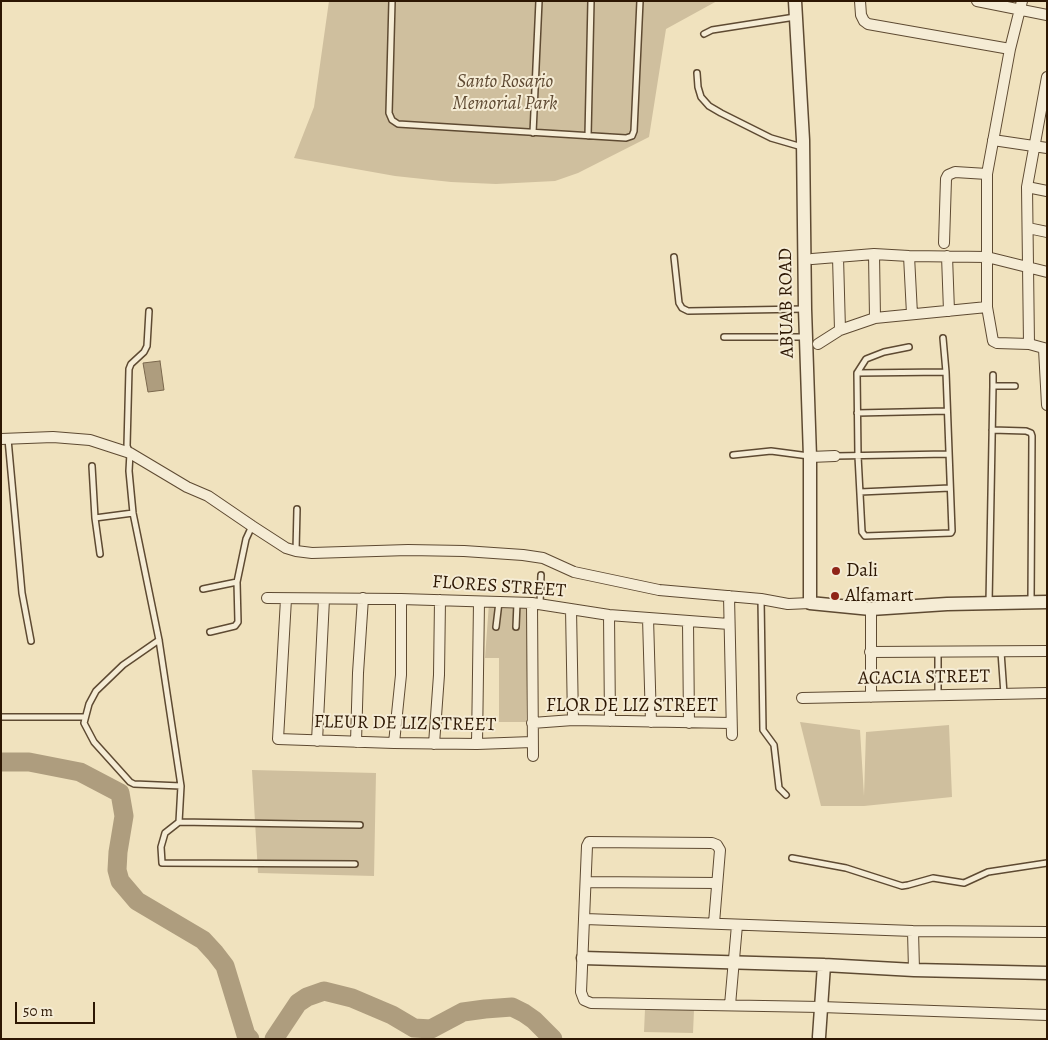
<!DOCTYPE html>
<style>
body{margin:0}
#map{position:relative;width:1048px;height:1040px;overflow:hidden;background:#f0e2be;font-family:Alegreya,serif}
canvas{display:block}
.frame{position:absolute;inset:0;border:2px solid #2d1703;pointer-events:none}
.scale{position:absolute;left:15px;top:1002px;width:80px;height:22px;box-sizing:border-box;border:2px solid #2d1703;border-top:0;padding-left:6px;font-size:15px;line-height:18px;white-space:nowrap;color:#2d1703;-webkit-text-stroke:4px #f5ecd5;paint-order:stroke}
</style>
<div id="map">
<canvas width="1048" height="1040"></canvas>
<div class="frame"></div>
<div class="scale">50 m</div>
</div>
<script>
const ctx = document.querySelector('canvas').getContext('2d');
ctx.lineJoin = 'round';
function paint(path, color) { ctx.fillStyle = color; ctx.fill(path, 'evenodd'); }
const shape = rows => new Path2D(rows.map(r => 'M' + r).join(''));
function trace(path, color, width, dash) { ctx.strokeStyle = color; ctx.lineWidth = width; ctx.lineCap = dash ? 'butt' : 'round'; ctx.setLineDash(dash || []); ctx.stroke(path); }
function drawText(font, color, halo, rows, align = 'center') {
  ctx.font = font + ' Alegreya,serif'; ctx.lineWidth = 4; ctx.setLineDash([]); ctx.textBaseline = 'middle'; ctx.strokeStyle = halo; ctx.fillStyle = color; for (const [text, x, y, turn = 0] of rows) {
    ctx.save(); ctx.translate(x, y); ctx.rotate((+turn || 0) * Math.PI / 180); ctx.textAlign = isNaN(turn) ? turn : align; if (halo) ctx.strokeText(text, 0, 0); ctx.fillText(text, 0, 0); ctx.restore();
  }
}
paint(shape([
 [329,1,717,1,666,29,649,137,578,173,555,181,496,184,451,182,395,176,294,158,314,107],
 [489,603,528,607,526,722,499,722,499,658,485,658],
 [800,722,860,730,864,796,866,732,949,725,952,797,864,806,821,806],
 [252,770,376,773,374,876,258,873],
 [645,1009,694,1010,693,1033,644,1032]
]), '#cfbf9e');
const water = shape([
 [160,361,164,390,148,392,143,363,160,361]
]);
paint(water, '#ae9d7e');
trace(water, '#7a674d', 1);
trace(shape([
 [1,762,29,762,80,772,120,793,124,816,118,852,117,870,120,881,137,901,203,940,215,953,225,966,246,1035,250,1039],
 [274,1039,298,1003,307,997,324,991,352,998,392,1015,414,1028,431,1029,463,1012,485,1009,512,1007,524,1013,534,1020,553,1039]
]), '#ae9d7e', 19);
const service = shape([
 [392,1,389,113,392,120,398,124,626,138,632,136,634,131,640,1],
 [704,34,712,30,795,17],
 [697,73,698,87,701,97,709,106,721,113,771,138,802,147],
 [533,133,539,1],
 [588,136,591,1],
 [674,257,679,303,682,308,688,311,805,309],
 [149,311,147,346,144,352,131,364,129,369,127,446,130,453,129,471,133,513,159,640,181,786,179,822,360,825],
 [724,337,806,337],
 [943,338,946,372],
 [857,373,946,372,952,531,951,533,865,536,862,532,858,456,857,373,866,359,884,352,909,347],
 [993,375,993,386],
 [857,413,947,411],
 [992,430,1026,431,1031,433,1032,436,1031,601],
 [8,439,22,593,31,641],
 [733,455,771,451,809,456],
 [835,456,948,454],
 [92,466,95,518,133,513],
 [860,492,950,488],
 [95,518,100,554],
 [296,551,297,509],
 [203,589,237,582],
 [761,599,763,730,774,745,779,788,786,795],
 [989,603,993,386,1015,386],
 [540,604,541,575],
 [496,627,499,602],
 [516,627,517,603],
 [210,632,235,626,238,622,237,582,246,539,252,526],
 [159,640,123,665,96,691,89,704,84,723,94,742,130,782,134,784,181,786],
 [938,652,938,694],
 [1001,652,1004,694],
 [1,717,85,717],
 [179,822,165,833,161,847,162,863,355,864],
 [792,858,846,868,902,886,908,885,933,878,964,883,988,872,1047,863]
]);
const minor = shape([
 [860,1,861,15,864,21,868,24,1010,49],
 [977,1,1047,15],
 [1022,1,1010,49,987,174,987,307,993,341,997,343,1029,344,1047,349],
 [993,140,1047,148],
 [1027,187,1047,191],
 [1028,228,1047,232],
 [944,243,946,179,948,175,955,172,987,174],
 [874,254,875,318],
 [909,256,912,314],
 [947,256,949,311],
 [838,257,840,330],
 [812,259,874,254,909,256,987,257,1047,272],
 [818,344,840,330,875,318,987,307],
 [1029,344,1027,187,1047,77],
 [1044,349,1047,405],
 [1,439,53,437,90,440,130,453,187,487,208,496,252,526,286,548,296,551,312,553,408,550,464,551,523,555,543,558,574,572,659,590,761,599,788,604,810,603],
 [810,457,835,456],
 [729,596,732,735],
 [267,598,401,599,532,603,609,615,729,624],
 [286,599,278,739,394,743,477,744,532,742],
 [532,603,533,756],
 [571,609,573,720],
 [871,609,871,697],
 [609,615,610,721],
 [648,618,651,722],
 [688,622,689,723],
 [870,652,1047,651],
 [802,698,1047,693],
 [532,723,573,720,731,723],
 [317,741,324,599],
 [356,742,358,673,363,598],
 [394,743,401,675,401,599],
 [434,744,439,675,440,600],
 [477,744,479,602],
 [586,882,717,883],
 [585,919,913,931,1047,932],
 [714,923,720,850,717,845,712,843,589,842,587,846,581,992,584,1000,591,1003,821,1007,1047,1015],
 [913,931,914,970],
 [730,1005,737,925]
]);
const tertiary = shape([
 [795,1,803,140,805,309,810,457,810,603,871,609,947,604,1047,602],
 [583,958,824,965,914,970,1047,973],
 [819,1037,824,965]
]);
trace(service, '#5e4a32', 8);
trace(minor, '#5e4a32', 12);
trace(tertiary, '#5e4a32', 15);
trace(service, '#f5ecd5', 5);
trace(minor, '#f5ecd5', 10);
trace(tertiary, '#f5ecd5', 12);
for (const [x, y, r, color] of [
 [836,571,5,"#8f2418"],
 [835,596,5,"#8f2418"]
]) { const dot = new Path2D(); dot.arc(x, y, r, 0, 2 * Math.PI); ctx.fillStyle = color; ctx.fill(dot); trace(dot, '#f5ecd5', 2); }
drawText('italic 19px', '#5e4932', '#f5ecd5', [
 ["Santo Rosario",505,82],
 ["Memorial Park",505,104]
]);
drawText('19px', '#2d1703', '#f5ecd5', [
 ["ABUAB ROAD",787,303,-91],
 ["FLORES STREET",499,587,4],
 ["ACACIA STREET",924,678,-1],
 ["FLOR DE LIZ STREET",632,706],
 ["FLEUR DE LIZ STREET",405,724,1]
]);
drawText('19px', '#2d1703', '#f5ecd5', [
 ["Dali",846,571],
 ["Alfamart",845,596]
], 'left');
</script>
